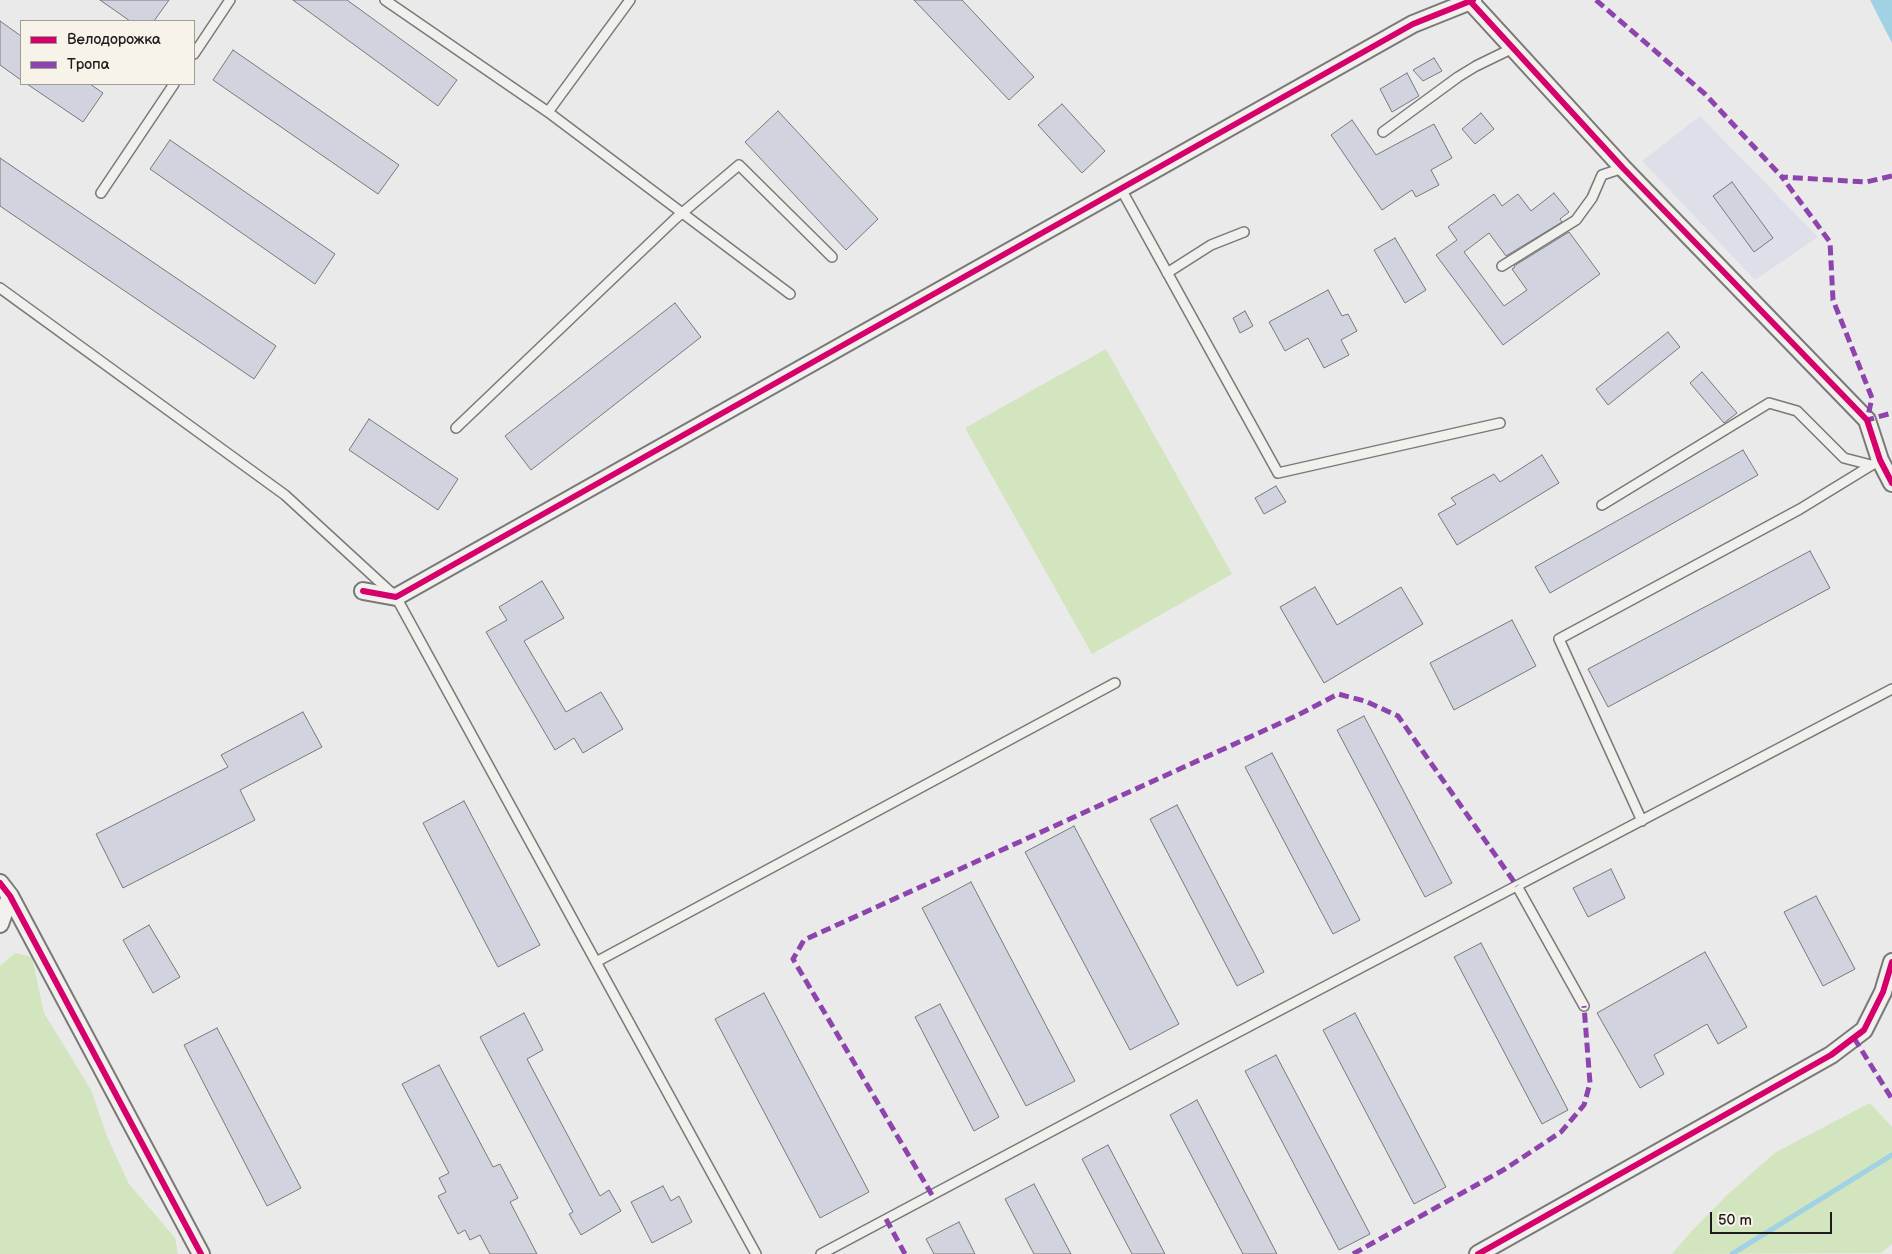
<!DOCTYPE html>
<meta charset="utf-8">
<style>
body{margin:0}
#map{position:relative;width:1892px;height:1254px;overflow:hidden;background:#eaeaeb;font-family:"Balsamiq Sans",sans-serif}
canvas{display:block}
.legend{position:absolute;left:20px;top:20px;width:175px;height:65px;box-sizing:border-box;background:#f7f3e8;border:1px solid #9f9d96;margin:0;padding:6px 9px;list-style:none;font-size:15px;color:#1c1c1c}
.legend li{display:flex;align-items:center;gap:10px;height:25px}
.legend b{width:25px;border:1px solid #9f9d96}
.scale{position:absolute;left:1710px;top:1212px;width:122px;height:22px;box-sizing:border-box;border:2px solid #1c1c1c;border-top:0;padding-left:6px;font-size:15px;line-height:18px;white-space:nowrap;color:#1c1c1c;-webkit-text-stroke:4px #f7f3e8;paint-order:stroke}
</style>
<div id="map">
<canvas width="1892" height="1254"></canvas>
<ul class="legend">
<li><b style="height:6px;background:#d6006c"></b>Велодорожка</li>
<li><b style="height:6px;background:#8e44ad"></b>Тропа</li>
</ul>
<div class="scale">50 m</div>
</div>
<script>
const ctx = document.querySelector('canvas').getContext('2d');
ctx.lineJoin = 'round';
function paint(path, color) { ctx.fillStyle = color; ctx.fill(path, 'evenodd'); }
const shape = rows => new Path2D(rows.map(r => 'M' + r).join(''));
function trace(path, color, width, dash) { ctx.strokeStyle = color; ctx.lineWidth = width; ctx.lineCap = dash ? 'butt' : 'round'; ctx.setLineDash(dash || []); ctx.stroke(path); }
paint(shape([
 [1700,116,1818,237,1755,280,1642,161]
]), '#dde0e9');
paint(shape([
 [1106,349,1232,574,1092,654,965,428],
 [15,953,32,957,44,1013,91,1090,107,1136,129,1184,175,1238,178,1254,0,1254,0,966],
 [1870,1103,1892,1127,1892,1244,1881,1253,1672,1254,1689,1234,1728,1194,1776,1152]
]), '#d2e5bf');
paint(shape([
 [1870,0,1892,0,1892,43]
]), '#a0d2e4');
trace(shape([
 [1732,1254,1892,1155]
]), '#a0d2e4', 5);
const building = shape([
 [100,0,169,0,154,21,130,21,100,0],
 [293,0,347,0,457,80,438,106,293,0],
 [914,0,962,0,1034,77,1009,100,914,0],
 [0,21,21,36,21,80,0,65,0,21],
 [233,50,399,165,378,194,213,80,233,50],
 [1434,58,1442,71,1423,81,1413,70,1434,58],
 [1407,73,1419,96,1392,112,1380,89,1407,73],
 [27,84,90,84,103,93,83,122,27,84],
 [1062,104,1105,151,1082,173,1038,125,1062,104],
 [778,111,878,219,846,250,745,142,778,111],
 [1481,113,1494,129,1475,144,1462,129,1481,113],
 [1352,120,1376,155,1434,124,1452,158,1431,170,1439,185,1416,197,1412,190,1382,210,1331,135,1352,120],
 [170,140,335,254,315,284,150,169,170,140],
 [0,158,276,346,254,379,0,206,0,158],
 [1732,182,1773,238,1754,252,1713,196,1732,182],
 [1554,193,1569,212,1560,219,1562,222,1506,256,1489,233,1464,252,1504,306,1527,290,1512,269,1515,267,1514,266,1569,232,1600,274,1503,345,1436,255,1457,240,1448,227,1494,194,1502,206,1518,194,1531,211,1554,193],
 [1395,238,1426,290,1405,303,1374,250,1395,238],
 [1328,290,1342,316,1348,314,1357,331,1341,340,1349,355,1324,368,1308,338,1285,351,1269,322,1328,290],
 [675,303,701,337,531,470,505,436,675,303],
 [1245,311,1253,326,1240,333,1233,318,1245,311],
 [1668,332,1680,347,1608,405,1596,389,1668,332],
 [1702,372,1737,413,1724,423,1690,383,1702,372],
 [369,419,458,479,438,510,349,450,369,419],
 [1743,450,1758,475,1550,593,1535,567,1743,450],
 [1542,455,1559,483,1457,545,1438,514,1456,504,1451,498,1494,474,1500,482,1542,455],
 [1276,486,1286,502,1264,514,1255,498,1276,486],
 [1810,551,1830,588,1608,707,1588,669,1810,551],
 [542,581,564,618,524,641,566,712,601,692,623,729,583,753,574,738,555,750,486,632,507,620,499,607,542,581],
 [1315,587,1337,625,1401,587,1423,624,1324,683,1280,607,1315,587],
 [1512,620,1536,666,1454,710,1430,663,1512,620],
 [303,712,322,747,240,790,255,820,123,888,96,834,228,767,221,755,303,712],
 [1364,716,1452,883,1425,897,1337,730,1364,716],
 [1272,753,1360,920,1333,934,1245,767,1272,753],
 [464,801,540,945,498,967,423,823,464,801],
 [1177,805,1264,972,1237,986,1150,819,1177,805],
 [1074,826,1179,1024,1130,1050,1025,852,1074,826],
 [1611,869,1625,898,1588,917,1573,888,1611,869],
 [971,882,1075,1081,1026,1106,922,908,971,882],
 [1816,896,1855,969,1823,986,1784,912,1816,896],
 [149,925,180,977,153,993,123,940,149,925],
 [1481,943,1568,1110,1542,1124,1454,957,1481,943],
 [1705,952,1747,1027,1718,1044,1707,1024,1654,1055,1664,1074,1640,1088,1597,1013,1705,952],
 [764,993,869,1192,820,1218,715,1019,764,993],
 [940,1004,999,1117,974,1131,915,1017,940,1004],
 [524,1013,543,1050,527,1059,600,1196,609,1190,621,1211,581,1235,569,1214,573,1212,480,1037,524,1013],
 [1355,1013,1446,1187,1414,1204,1323,1030,1355,1013],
 [217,1028,301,1188,267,1206,184,1045,217,1028],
 [1276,1055,1370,1234,1339,1250,1245,1071,1276,1055],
 [439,1065,493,1167,500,1164,518,1198,510,1202,537,1254,490,1254,480,1235,470,1240,465,1230,458,1234,438,1196,446,1192,439,1178,449,1173,402,1084,439,1065],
 [1197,1100,1277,1254,1243,1254,1170,1115,1197,1100],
 [1108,1145,1165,1254,1132,1254,1082,1159,1108,1145],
 [1034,1184,1071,1254,1034,1254,1005,1199,1034,1184],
 [663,1186,671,1201,679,1196,692,1222,652,1243,631,1202,663,1186],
 [959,1222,975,1254,934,1254,926,1239,959,1222]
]);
paint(building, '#d1d4de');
trace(building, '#797979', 1);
const service = shape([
 [385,0,548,112],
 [630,0,548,112,790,294],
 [194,54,230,0],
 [1383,132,1458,77,1476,66,1513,48],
 [1121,189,1278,473,1500,423],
 [101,193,174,84],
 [1502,266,1576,220,1592,198,1602,175,1623,168],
 [1167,273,1211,245,1244,232],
 [0,288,285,495,396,597,756,1254],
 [456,428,675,219,739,165,832,257],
 [1602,505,1769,403,1797,411,1844,458,1871,465],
 [1642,821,1559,639,1800,509,1880,460],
 [1517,886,1584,1006],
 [596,962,1115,683],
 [821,1254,1202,1051,1892,689]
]);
const minor = shape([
 [1469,0,1623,168,1867,420,1880,460,1892,483],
 [363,591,396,597,1413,24,1473,0],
 [0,883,10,896,201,1254],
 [0,924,10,896],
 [1478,1254,1831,1055,1864,1030,1883,992,1892,962]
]);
trace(service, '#797979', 12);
trace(minor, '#797979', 20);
trace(service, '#f1f0ed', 9);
trace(minor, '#f1f0ed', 16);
trace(shape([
 [1596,0,1705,94,1782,177],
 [1892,176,1866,182,1782,177,1830,242,1833,300,1872,398,1867,420,1892,413],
 [1854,1038,1892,1099],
 [932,1195,793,959,804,940,1296,716,1338,694,1365,701,1398,716,1517,886],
 [886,1219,905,1254],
 [1353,1254,1505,1169,1561,1132,1584,1105,1590,1083,1584,1006]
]), '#8e44ad', 5, [10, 5]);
trace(shape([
 [1469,0,1623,168,1867,420,1880,460,1892,483],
 [363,591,396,597,1413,24,1473,0],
 [0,883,10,896,201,1254],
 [1478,1254,1831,1055,1864,1030,1883,992,1892,962]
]), '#d6006c', 6);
</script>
